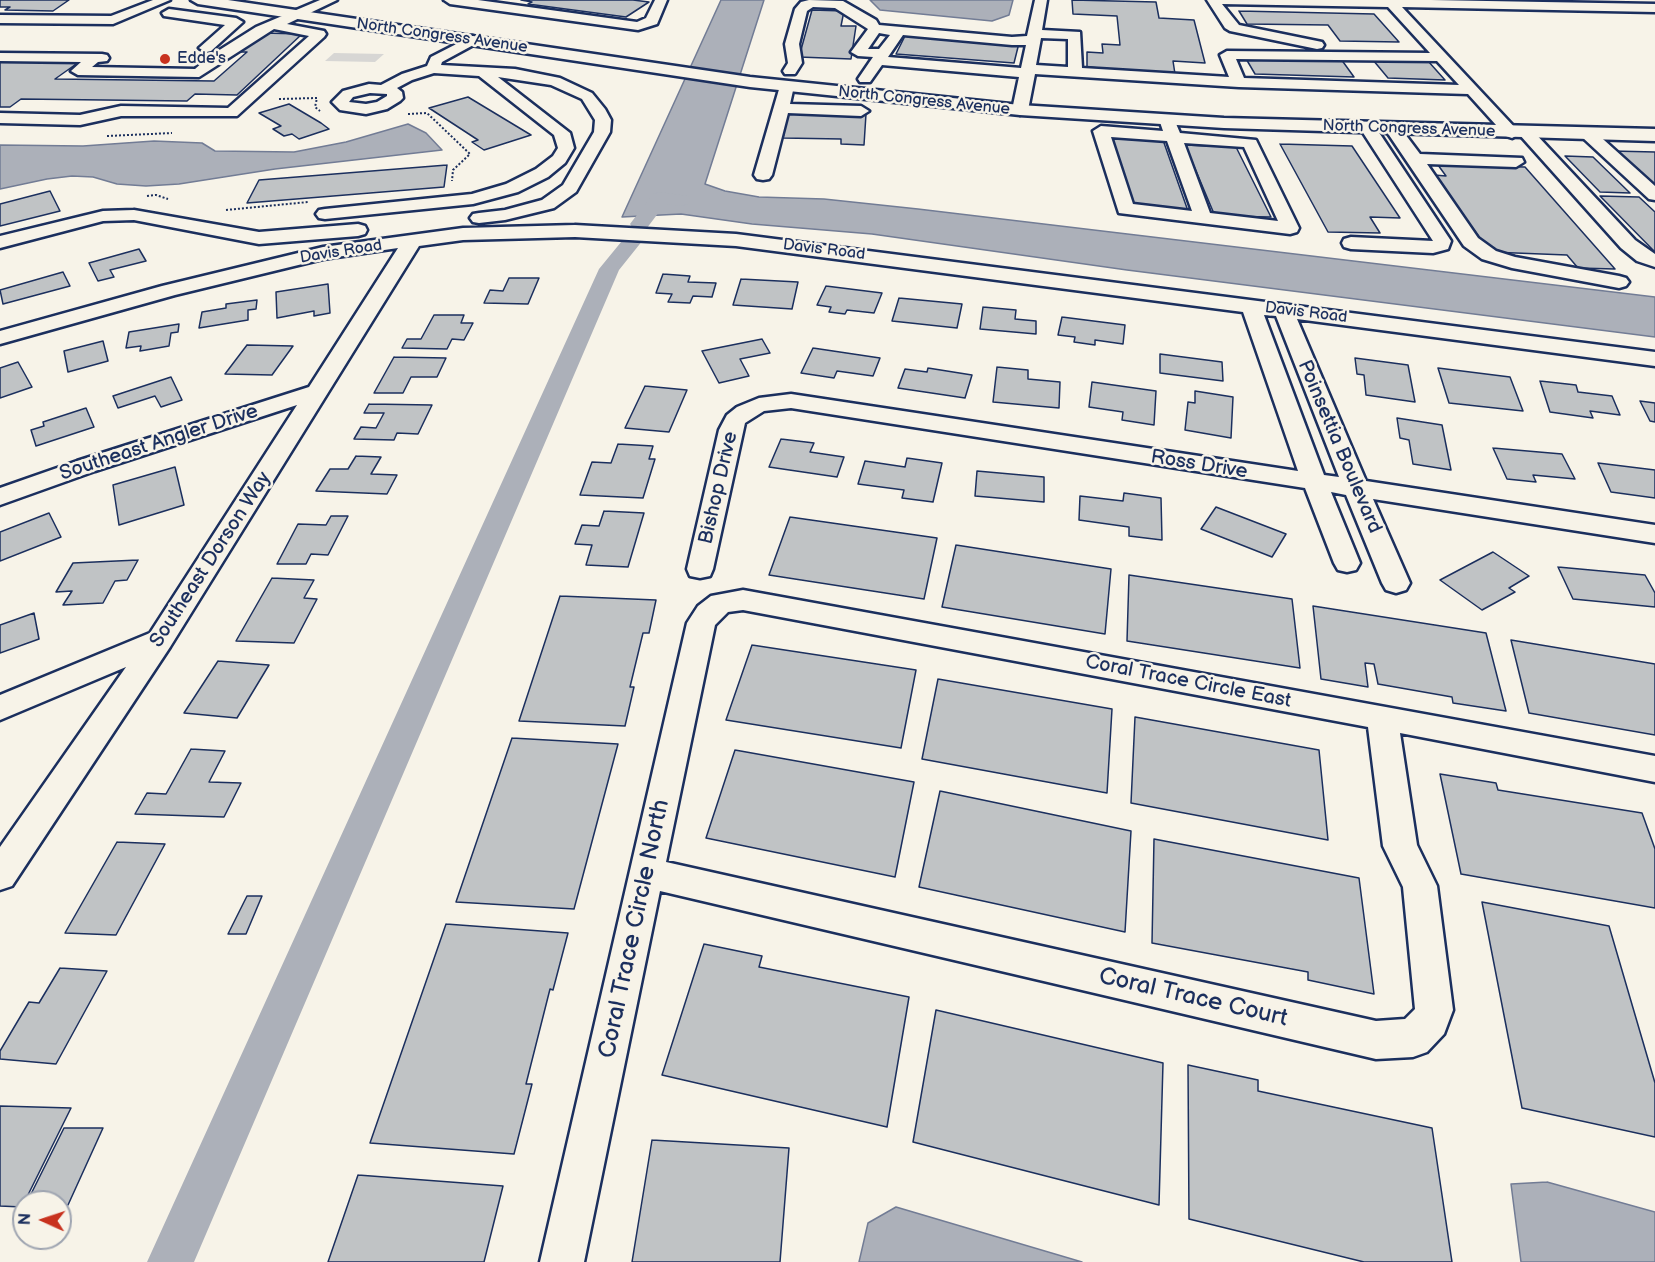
<!DOCTYPE html>
<style>
body{margin:0}
#map{position:relative;width:1655px;height:1262px;overflow:hidden;background:#f7f3e8;font-family:"Balsamiq Sans",sans-serif}
canvas{display:block}
.north{position:absolute;left:12px;top:1190px;width:60px;height:60px;box-sizing:border-box;background:#f7f3e8;border:2px solid #9fa5b1;border-radius:50%;rotate:273deg;font-size:16px;font-weight:700;line-height:24px;text-align:center;color:#1b2f5e}
.north::after{content:'';display:block;margin:auto;width:21px;height:27px;background:#c8321e;clip-path:polygon(50% 0,100% 100%,50% 72%,0 100%)}
</style>
<div id="map">
<canvas width="1655" height="1262"></canvas>
<div class="north">N</div>
</div>
<script>
const ctx = document.querySelector('canvas').getContext('2d');
ctx.lineJoin = 'round';
function paint(path, color) { ctx.fillStyle = color; ctx.fill(path, 'evenodd'); }
const shape = rows => new Path2D(rows.map(r => 'M' + r).join(''));
function trace(path, color, width, dash) { ctx.strokeStyle = color; ctx.lineWidth = width; ctx.lineCap = dash ? 'butt' : 'round'; ctx.setLineDash(dash || []); ctx.stroke(path); }
function drawText(font, color, halo, rows, align = 'center') {
  ctx.font = font + ' "Balsamiq Sans",sans-serif'; ctx.lineWidth = 5; ctx.setLineDash([]); ctx.textBaseline = 'middle'; ctx.strokeStyle = halo; ctx.fillStyle = color; for (const [text, x, y, turn = 0] of rows) {
    ctx.save(); ctx.translate(x, y); ctx.rotate((+turn || 0) * Math.PI / 180); ctx.textAlign = isNaN(turn) ? turn : align; if (halo) ctx.strokeText(text, 0, 0); ctx.fillText(text, 0, 0); ctx.restore();
  }
}
paint(shape([
 [334,53,384,54,375,62,325,61]
]), '#d7d6d4');
const water = shape([
 [721,0,764,0,705,184,725,191,759,197,824,199,918,209,1655,297,1655,337,1127,270,872,234,752,224,681,214,622,217,721,0],
 [870,0,1013,0,1009,15,992,21,880,10,870,0],
 [408,124,426,133,442,150,275,169,179,184,146,186,117,184,93,177,72,176,47,179,0,189,0,145,83,146,154,141,202,143,215,151,294,152,346,142,408,124],
 [1547,1182,1655,1212,1655,1262,1521,1262,1511,1184,1547,1182],
 [896,1207,1082,1262,859,1262,868,1223,896,1207]
]);
paint(water, '#acb0b9');
trace(water, '#727c95', 1.5);
paint(shape([
 [660,192,688,196,690,200,688,204,681,206,665,204,647,228,633,228,630,224,633,220,653,194,660,192],
 [633,234,640,236,643,240,619,270,194,1262,147,1262,599,269,626,236,633,234]
]), '#acb0b9');
const building = shape([
 [0,0,69,0,53,11,5,10,10,7,0,7,0,0],
 [521,0,633,0,649,2,626,17,528,4,532,2,521,0],
 [1072,0,1156,2,1159,18,1194,20,1205,63,1173,61,1175,74,1087,67,1087,52,1103,53,1102,44,1120,45,1117,16,1073,14,1072,0],
 [812,10,844,11,841,26,856,26,851,59,799,57,812,10],
 [1239,11,1374,14,1399,42,1340,41,1328,25,1247,24,1239,11],
 [263,33,302,34,237,95,195,94,187,101,21,99,10,107,0,107,0,61,79,62,55,79,214,81,247,52,241,52,263,33],
 [906,34,1019,43,1014,63,896,54,906,34],
 [1245,57,1341,59,1354,77,1255,74,1245,57],
 [1373,60,1428,61,1445,80,1388,78,1373,60],
 [468,97,531,135,484,150,472,142,478,140,429,108,468,97],
 [289,104,321,123,329,129,299,139,292,134,284,136,273,129,281,126,259,113,289,104],
 [788,113,866,114,864,145,841,144,841,139,783,138,788,113],
 [1113,139,1163,140,1188,211,1131,208,1113,139],
 [1280,144,1352,146,1400,218,1370,217,1380,233,1328,232,1280,144],
 [1185,145,1236,147,1271,217,1215,216,1185,145],
 [1612,151,1655,152,1655,191,1612,151],
 [1565,156,1593,157,1630,193,1600,192,1565,156],
 [447,165,444,187,247,203,259,180,447,165],
 [1438,165,1525,167,1615,269,1578,268,1567,255,1490,252,1434,175,1446,176,1438,165],
 [50,191,60,211,0,226,0,204,50,191],
 [1600,196,1639,197,1655,212,1655,252,1600,196],
 [139,249,146,261,110,270,114,277,98,281,89,263,139,249],
 [63,272,70,286,3,304,0,290,63,272],
 [663,274,690,276,688,282,716,283,712,297,693,296,690,303,668,302,672,294,656,293,663,274],
 [509,278,539,278,528,304,484,303,490,290,503,291,509,278],
 [741,279,798,282,792,309,733,305,741,279],
 [328,284,330,313,314,316,314,311,277,318,276,292,328,284],
 [826,286,882,293,874,313,847,310,845,314,829,312,831,307,817,305,826,286],
 [899,298,962,304,957,328,892,321,899,298],
 [257,300,256,309,248,310,248,320,199,328,202,312,226,308,226,304,257,300],
 [983,307,1016,310,1015,319,1036,321,1036,334,980,329,983,307],
 [434,315,464,315,461,323,473,323,464,340,452,339,447,349,402,348,407,339,421,339,434,315],
 [1062,317,1125,325,1123,344,1095,340,1095,345,1074,342,1075,337,1058,335,1062,317],
 [179,324,178,332,171,333,169,346,140,351,141,346,126,348,129,332,179,324],
 [762,339,770,353,740,359,749,376,719,383,702,351,762,339],
 [103,341,108,361,68,372,64,351,103,341],
 [247,345,293,346,272,375,225,374,247,345],
 [813,348,880,358,873,376,837,371,834,378,801,373,813,348],
 [1160,354,1222,362,1223,381,1160,373,1160,354],
 [394,357,446,358,437,377,411,377,403,393,374,393,394,357],
 [1355,358,1408,365,1415,402,1366,395,1364,375,1357,374,1355,358],
 [18,362,32,387,0,398,0,368,18,362],
 [997,367,1028,370,1028,379,1060,382,1059,408,993,402,997,367],
 [928,368,972,375,965,398,898,388,905,369,927,372,928,368],
 [1438,368,1510,377,1523,411,1449,403,1438,368],
 [171,377,182,400,161,407,155,396,118,408,113,396,171,377],
 [1540,381,1576,385,1578,392,1612,396,1620,415,1590,411,1593,418,1550,412,1540,381],
 [1092,382,1156,391,1154,425,1122,420,1123,412,1089,407,1092,382],
 [645,386,687,390,669,432,625,428,645,386],
 [1195,391,1233,397,1231,438,1185,430,1188,402,1195,403,1195,391],
 [1640,401,1655,403,1655,422,1650,421,1640,401],
 [369,404,432,405,418,434,397,433,394,440,354,439,361,427,376,428,384,413,364,413,369,404],
 [86,408,94,427,36,446,31,430,44,426,43,422,86,408],
 [1397,418,1442,425,1451,470,1413,464,1409,440,1400,438,1397,418],
 [781,439,814,443,810,452,844,457,837,477,769,467,781,439],
 [618,444,653,446,649,459,655,459,643,498,580,495,592,462,611,463,618,444],
 [1493,448,1562,454,1575,479,1533,475,1536,482,1507,479,1493,448],
 [356,456,381,457,371,474,397,475,387,494,316,491,330,469,348,469,356,456],
 [907,458,942,463,933,502,902,498,904,490,858,484,865,461,905,467,907,458],
 [1598,463,1655,470,1655,498,1611,492,1598,463],
 [175,467,184,505,119,525,113,485,175,467],
 [977,471,1044,477,1044,502,975,496,977,471],
 [1124,493,1161,498,1162,540,1129,536,1129,527,1079,520,1080,496,1123,501,1124,493],
 [1216,507,1286,534,1272,557,1201,529,1216,507],
 [604,511,644,513,628,567,586,565,592,545,575,544,582,525,599,526,604,511],
 [49,513,61,537,0,561,0,532,49,513],
 [331,516,348,516,328,555,311,554,306,564,277,564,298,524,326,525,331,516],
 [790,517,937,538,924,599,769,575,790,517],
 [956,545,1111,569,1105,634,942,607,956,545],
 [1493,552,1529,576,1509,588,1515,592,1482,610,1440,580,1493,552],
 [138,560,127,580,115,581,103,603,63,605,72,591,56,592,73,563,138,560],
 [1558,567,1645,575,1655,593,1655,607,1573,599,1558,567],
 [1129,575,1292,599,1300,668,1127,641,1129,575],
 [272,578,314,580,304,598,317,599,294,643,236,641,272,578],
 [560,596,656,600,649,633,643,633,630,687,634,687,625,726,519,721,560,596],
 [1313,606,1486,633,1506,711,1453,703,1452,697,1378,684,1374,664,1365,663,1368,687,1321,679,1313,606],
 [34,613,39,639,0,653,0,625,34,613],
 [1511,640,1655,664,1655,735,1529,713,1511,640],
 [752,645,916,670,901,748,726,720,752,645],
 [218,661,269,665,237,718,184,713,218,661],
 [938,679,1112,709,1107,793,922,759,938,679],
 [1135,717,1319,750,1328,840,1131,803,1135,717],
 [512,738,618,744,574,909,456,902,512,738],
 [191,749,225,751,209,782,241,783,224,817,135,814,147,793,166,794,191,749],
 [735,750,914,782,895,877,706,838,735,750],
 [1440,774,1496,783,1498,790,1642,813,1655,849,1655,908,1461,874,1440,774],
 [940,791,1131,831,1125,932,919,887,940,791],
 [1154,839,1359,878,1374,994,1308,980,1308,972,1152,943,1154,839],
 [117,842,165,844,116,935,65,933,117,842],
 [247,896,262,896,246,934,228,934,247,896],
 [1482,902,1609,926,1655,1083,1655,1137,1522,1108,1482,902],
 [446,924,568,933,553,990,550,989,526,1084,532,1084,514,1154,370,1143,446,924],
 [704,944,762,956,759,967,909,997,887,1127,662,1075,704,944],
 [60,968,107,971,56,1064,0,1059,0,1051,29,1002,39,1003,60,968],
 [936,1010,1163,1063,1159,1205,913,1142,936,1010],
 [1188,1065,1258,1080,1258,1091,1432,1128,1452,1262,1364,1262,1189,1219,1188,1065],
 [0,1106,71,1108,22,1207,0,1206,0,1106],
 [64,1128,103,1128,68,1205,60,1204,60,1202,27,1202,64,1128],
 [652,1140,789,1148,780,1262,632,1262,652,1140],
 [358,1175,503,1186,484,1262,328,1262,358,1175]
]);
paint(building, '#c0c3c5');
trace(building, '#1b2f5e', 1.5);
const minor = shape([
 [153,0,170,0,113,24,0,23,0,15,111,16,153,0],
 [320,0,337,0,287,24,324,31,326,34,324,37,237,116,121,116,80,125,0,123,0,113,80,115,121,106,228,108,309,36,274,29,199,77,78,75,71,71,81,62,0,61,0,53,102,54,107,55,109,58,107,61,98,62,92,67,195,69,210,56,256,27,320,0],
 [444,0,478,0,637,22,646,18,655,0,667,0,657,24,638,30,450,4,444,0],
 [809,0,843,1,876,20,879,25,1012,37,1027,36,1035,0,1047,0,1042,30,1080,32,1082,68,1229,77,1220,55,1227,51,1430,53,1388,7,1222,4,1239,25,1322,42,1324,45,1322,48,1317,49,1230,31,1225,28,1207,0,1431,0,1655,4,1655,12,1402,7,1519,132,1526,128,1532,130,1635,240,1655,254,1655,267,1637,261,1621,248,1519,134,1512,138,1506,136,1468,94,1239,87,1035,74,1028,110,1020,115,1012,110,1019,77,882,65,870,82,860,82,858,79,873,57,858,56,851,52,868,29,835,8,813,7,807,11,799,44,802,63,795,74,785,74,783,71,788,63,785,44,795,9,801,2,809,0],
 [879,33,890,35,879,49,868,49,879,33],
 [903,35,1012,45,1026,45,1021,68,888,57,903,35],
 [1041,38,1068,39,1068,67,1036,65,1041,38],
 [1236,59,1437,61,1459,85,1244,78,1236,59],
 [169,9,236,18,243,22,211,51,206,52,199,48,225,25,164,16,162,13,169,9],
 [472,36,477,37,479,40,477,43,442,62,441,65,515,69,560,78,592,93,605,109,611,120,610,132,576,192,554,208,505,220,479,223,473,222,470,218,473,214,479,213,505,210,542,200,563,185,594,132,595,120,582,99,551,85,498,77,570,133,574,148,565,163,548,177,518,192,473,204,325,219,319,218,316,214,319,210,325,209,472,194,506,184,536,169,553,156,558,148,554,135,479,76,434,73,412,80,397,88,402,92,403,98,400,101,387,109,366,114,340,110,332,102,343,91,369,84,381,85,402,74,427,66,431,57,472,36],
 [370,93,387,94,387,96,377,102,366,104,349,102,353,97,370,93],
 [787,82,794,86,790,104,861,106,869,111,861,116,788,113,772,175,769,179,763,180,757,179,754,175,780,86,787,82],
 [1168,117,1174,119,1180,133,1256,140,1299,228,1297,232,1290,234,1119,213,1093,131,1101,126,1163,131,1160,122,1168,117],
 [1111,137,1167,141,1192,211,1133,204,1111,137],
 [1184,143,1244,147,1278,221,1210,213,1184,143],
 [1368,123,1374,125,1451,241,1448,249,1433,253,1351,249,1344,247,1342,243,1344,239,1351,237,1433,241,1360,128,1368,123],
 [1393,124,1399,126,1420,154,1522,158,1524,162,1516,167,1427,164,1478,238,1496,251,1515,257,1619,276,1626,278,1629,282,1626,286,1619,288,1512,268,1482,259,1464,246,1385,129,1393,124],
 [1588,129,1594,131,1655,186,1655,200,1649,199,1582,137,1580,134,1588,129],
 [134,210,259,232,358,224,365,226,367,230,365,234,358,236,259,244,134,220,103,221,0,248,0,236,103,211,134,210],
 [575,225,736,234,1655,352,1655,366,1297,319,1366,481,1655,525,1655,543,1373,499,1410,583,1406,590,1396,593,1386,590,1382,583,1346,495,1331,492,1360,563,1356,570,1347,572,1338,570,1334,563,1305,488,791,408,764,411,745,423,713,569,710,576,700,578,690,576,687,569,719,430,727,415,737,407,759,398,791,394,1298,471,1243,312,736,246,575,237,463,240,419,246,170,647,12,886,0,890,0,847,126,667,0,720,0,695,150,633,297,405,95,471,0,505,0,488,77,461,309,387,398,248,323,259,175,295,0,344,0,331,162,286,323,247,463,228,575,225],
 [1264,315,1276,316,1339,477,1324,475,1264,315],
 [743,590,1655,756,1655,782,1400,733,1417,845,1437,886,1453,1010,1444,1034,1427,1052,1413,1057,1376,1059,660,891,584,1262,540,1262,687,623,698,606,711,596,743,590],
 [743,610,1368,727,1383,846,1403,887,1415,1009,1405,1019,1376,1021,666,862,715,625,728,612,743,610]
]);
const major = shape([
 [191,0,228,0,750,77,1020,105,1224,118,1655,129,1655,141,1224,128,1020,115,750,87,198,4,191,0]
]);
trace(minor, '#1b2f5e', 5);
trace(major, '#1b2f5e', 5);
trace(shape([
 [279,99,317,98,315,107,320,111],
 [408,114,427,113,470,154,453,170,452,181],
 [107,136,172,133],
 [147,196,156,195,168,199],
 [226,210,308,202]
]), '#1b2f5e', 2, [2, 2]);
paint(minor, '#f7f3e8');
paint(major, '#f7f3e8');
for (const [x, y, r, color] of [
 [165,59,6,"#c8321e"]
]) { const dot = new Path2D(); dot.arc(x, y, r, 0, 2 * Math.PI); ctx.fillStyle = color; ctx.fill(dot); trace(dot, '#f7f3e8', 2); }
drawText('16px', '#1b2f5e', '#f7f3e8', [
 ["North Congress Avenue",442,36,8],
 ["North Congress Avenue",924,101,6],
 ["North Congress Avenue",1409,129,2],
 ["Davis Road",824,250,7],
 ["Davis Road",341,252,-9],
 ["Davis Road",1306,313,7]
]);
drawText('16px', '#1b2f5e', '#f7f3e8', [
 ["Edde's",177,59]
], 'left');
drawText('20px', '#1b2f5e', '#f7f3e8', [
 ["Southeast Angler Drive",159,443,-18],
 ["Poinsettia Boulevard",1339,447,67],
 ["Ross Drive",1199,465,9],
 ["Bishop Drive",719,488,-77],
 ["Southeast Dorson Way",211,560,-57],
 ["Coral Trace Circle East",1188,682,11]
]);
drawText('24px', '#1b2f5e', '#f7f3e8', [
 ["Coral Trace Circle North",635,929,-78],
 ["Coral Trace Court",1193,998,13]
]);
</script>
